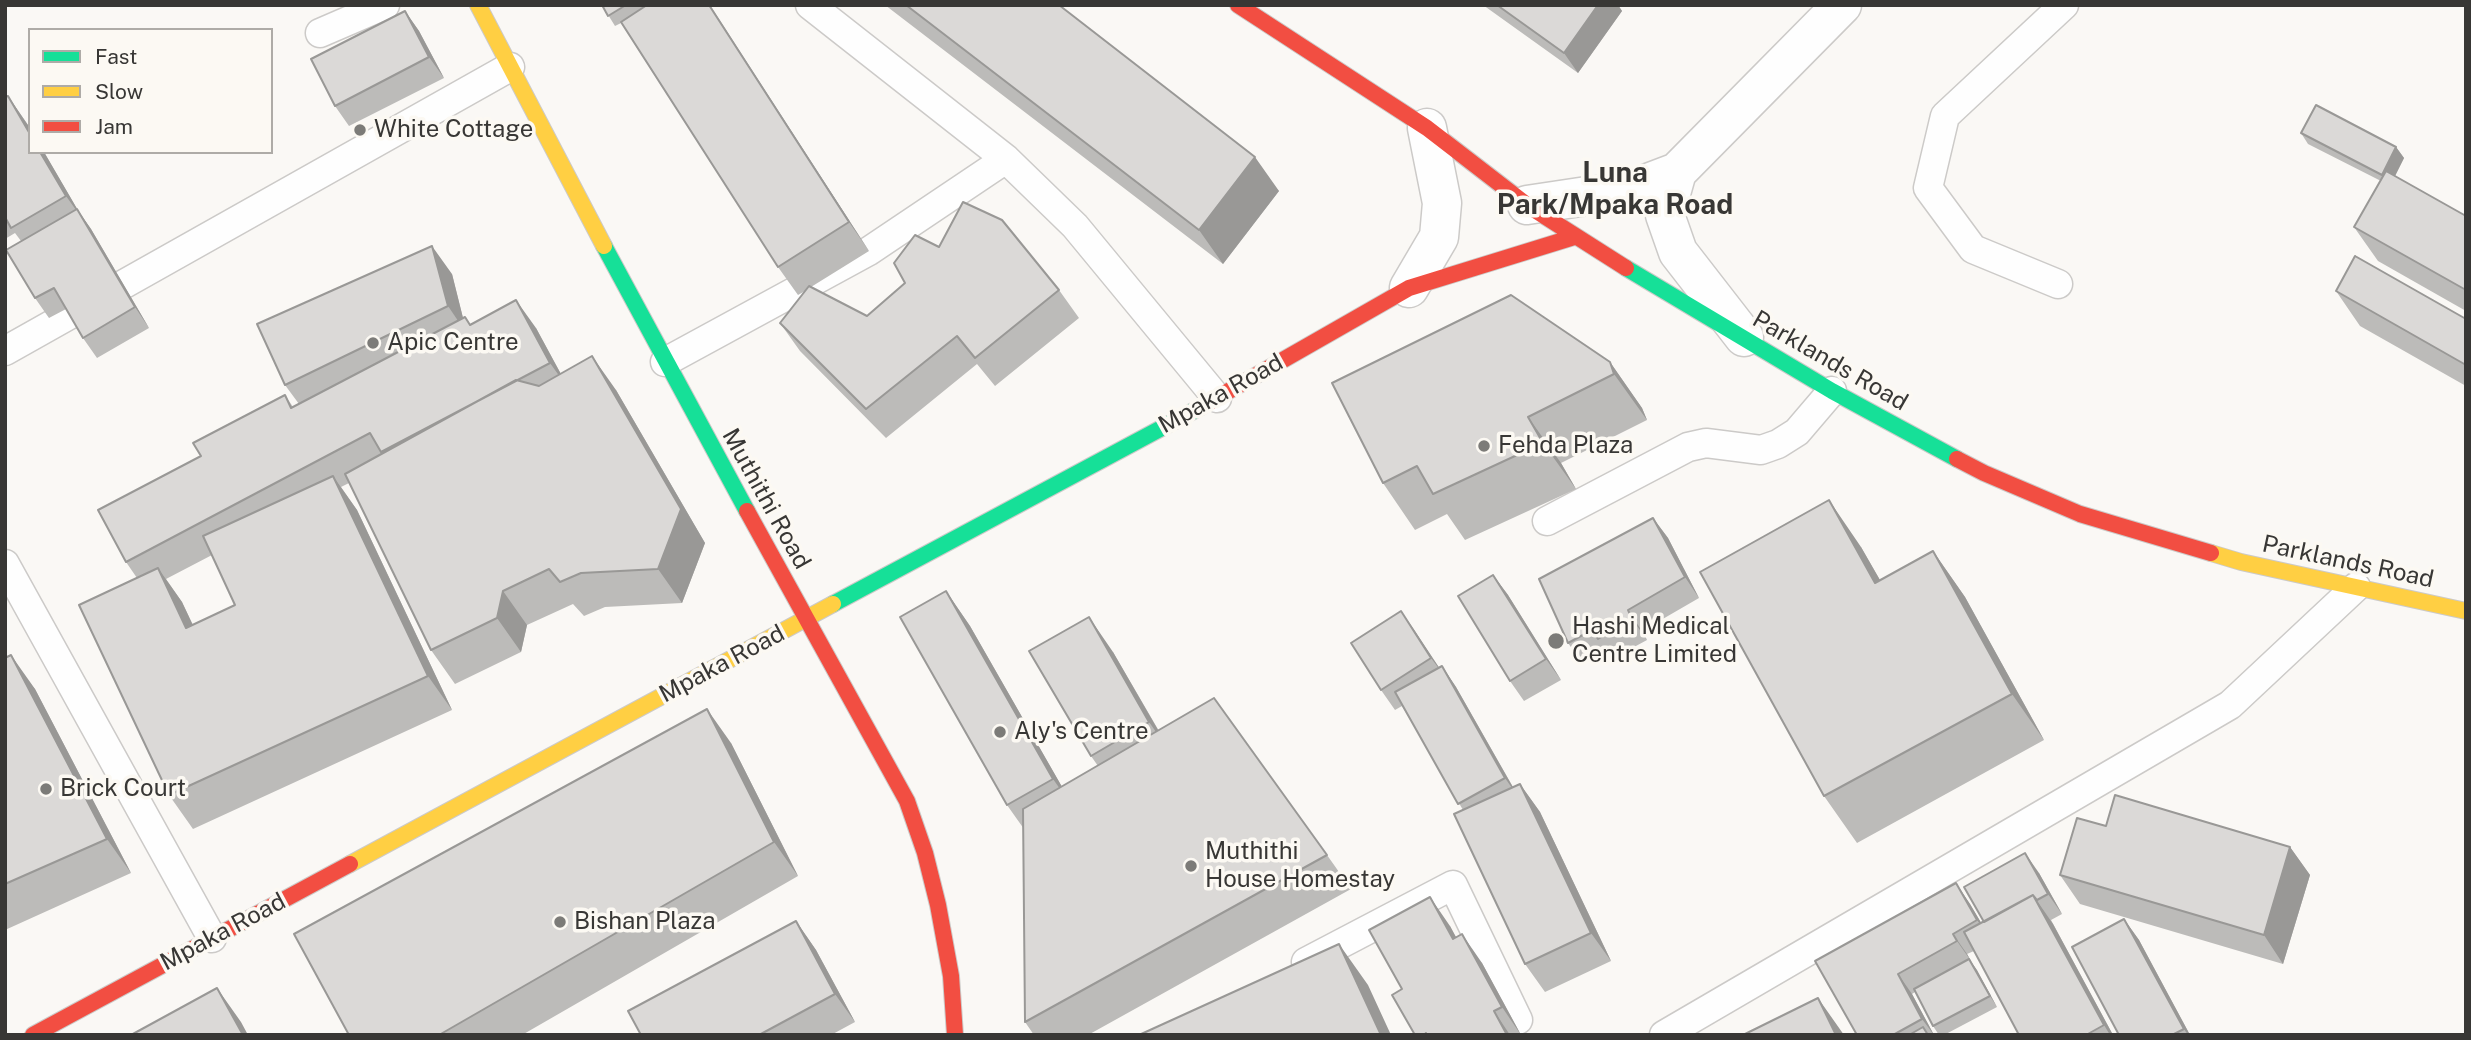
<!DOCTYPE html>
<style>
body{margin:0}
#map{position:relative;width:2471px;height:1040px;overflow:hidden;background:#faf8f5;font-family:"Public Sans",sans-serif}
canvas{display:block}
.frame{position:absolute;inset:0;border:7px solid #383735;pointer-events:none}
.legend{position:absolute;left:28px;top:28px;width:245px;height:126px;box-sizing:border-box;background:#fcf9f3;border:2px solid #aeaba7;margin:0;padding:9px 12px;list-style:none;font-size:21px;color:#383735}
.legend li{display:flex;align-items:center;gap:14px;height:35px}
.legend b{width:35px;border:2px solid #aeaba7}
</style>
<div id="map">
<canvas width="2471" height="1040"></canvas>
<div class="frame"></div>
<ul class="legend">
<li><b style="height:9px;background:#16e098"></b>Fast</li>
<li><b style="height:9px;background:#ffcf43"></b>Slow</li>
<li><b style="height:9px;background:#f24e42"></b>Jam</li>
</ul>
</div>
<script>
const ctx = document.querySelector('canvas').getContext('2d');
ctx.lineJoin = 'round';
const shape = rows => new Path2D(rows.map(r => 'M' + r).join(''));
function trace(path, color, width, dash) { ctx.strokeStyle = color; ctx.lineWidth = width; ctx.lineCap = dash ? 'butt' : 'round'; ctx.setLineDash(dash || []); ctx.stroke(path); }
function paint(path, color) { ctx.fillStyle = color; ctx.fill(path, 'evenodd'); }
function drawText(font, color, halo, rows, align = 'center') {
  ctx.font = font + ' "Public Sans",sans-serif'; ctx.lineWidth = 7; ctx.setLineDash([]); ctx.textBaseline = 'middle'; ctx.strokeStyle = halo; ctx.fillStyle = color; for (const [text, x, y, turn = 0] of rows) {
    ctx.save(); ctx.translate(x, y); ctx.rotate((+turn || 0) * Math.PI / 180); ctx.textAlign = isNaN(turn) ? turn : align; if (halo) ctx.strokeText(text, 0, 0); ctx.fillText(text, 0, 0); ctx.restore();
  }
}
const lane = shape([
 [810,5,1006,159,1075,226,1217,398],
 [320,33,385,5],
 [2058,284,1973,249,1928,188,1945,116,2064,5],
 [5,351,510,67],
 [665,362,869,251,1006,159],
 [1547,521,1688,447,1706,443,1761,450,1778,444,1797,432,1832,391],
 [5,564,212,938],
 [1306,962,1453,885,1518,1020],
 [1664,1035,2230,705,2356,587]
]);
const street = shape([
 [1677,172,1665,215,1678,252,1744,337],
 [1527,205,1587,196,1619,194,1677,172,1842,5],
 [1409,288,1439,237,1442,203,1427,128]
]);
const fast = shape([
 [604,246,747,511],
 [1626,268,1832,391,1957,459],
 [833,604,1199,408]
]);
const slow = shape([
 [478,5,604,246],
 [2211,553,2241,562,2466,611],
 [350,864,833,604]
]);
const jam = shape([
 [1238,5,1427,128,1527,205,1626,268],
 [1199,408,1409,288,1574,237],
 [1957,459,1984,473,2080,514,2211,553],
 [747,511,907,801,925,853,938,905,951,976,955,1035],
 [33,1035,350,864]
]);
trace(lane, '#cccac8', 31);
trace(street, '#cccac8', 41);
trace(fast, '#cccac8', 18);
trace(slow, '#cccac8', 18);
trace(jam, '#cccac8', 18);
trace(lane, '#fefefe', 28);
trace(street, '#fefefe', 38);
trace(fast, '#16e098', 16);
trace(slow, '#ffcf43', 16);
trace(jam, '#f24e42', 16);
paint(shape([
 [602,5,710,5,869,251,811,287,867,316,905,283,939,247,1059,290,1079,318,995,386,977,364,886,438,800,351,780,323,805,291,798,295,778,267,621,23,615,26],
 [885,5,1059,5,1279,191,1223,264],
 [1483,5,1618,5,1622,11,1578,73],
 [405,11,419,31,444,78,349,126,335,106],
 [8,96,30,128,30,152,44,152,77,209,91,229,149,328,97,358,83,338,66,309,49,318,35,298,21,241,15,233,5,239,5,97],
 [2301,133,2396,147,2404,158,2395,176,2466,216,2466,311,2378,261,2354,227,2381,181,2308,144],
 [452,274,463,318,465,317,470,324,536,328,561,374,616,390,705,543,682,603,605,607,584,616,573,604,527,625,521,652,455,684,431,650,349,483,341,487,357,510,452,710,193,829,169,795,137,578,126,562,201,456,285,395,293,407,299,404,285,385],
 [212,555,235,605,193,625,182,602,166,579],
 [2336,291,2466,319,2466,386,2360,326],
 [1610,362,1642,408,1647,420,1561,463,1576,489,1465,540,1447,514,1415,530,1383,483],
 [1653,518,1668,538,1699,598,1642,631,1647,640,1612,659,1606,650,1583,664,1568,643],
 [1861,547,1880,580,1933,551,1965,597,2044,740,1857,843,1824,796],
 [1493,575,1508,595,1561,680,1524,701,1510,681],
 [946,591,970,626,1062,787,1098,766,1091,756,1113,652,1159,731,1327,855,1351,889,1088,1035,1034,1035,1025,1022,1024,829,1007,805],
 [1401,611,1439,668,1442,666,1456,687,1513,787,1520,784,1540,812,1611,961,1545,992,1525,964,1463,810,1402,706,1395,710,1381,690],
 [5,654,35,689,131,873,5,930],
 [731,743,798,876,522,1035,349,1035],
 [2106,826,2290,847,2310,875,2283,964,2080,904,2060,875],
 [2039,873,2062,914,2051,920,2113,1035,2019,1035,1974,951,1967,954,1997,1007,1944,1035,1939,1035,1933,1026,1915,992,1912,994,1934,1035,1857,1035,1956,883,1970,904,1981,923],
 [2124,919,2139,940,2190,1035,2119,1035],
 [796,921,816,950,855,1022,831,1035,641,1035],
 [1450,926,1456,938,1482,963,1521,1035,1415,1035,1402,989]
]), '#bcbbb9');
paint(shape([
 [709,5,710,6,869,251,849,222],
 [1598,5,1618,5,1622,11,1578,73,1564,53],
 [405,11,419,31,444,78,429,57],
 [8,96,30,128,30,134],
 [2396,147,2404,158,2390,186,2382,175],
 [40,152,44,152,86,224,66,196],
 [1255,157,1279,191,1223,264,1199,230],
 [77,209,91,229,149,328,135,307],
 [432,246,452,274,467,334,448,306],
 [516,300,536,328,570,391,550,363],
 [592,356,616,390,705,543,682,603,658,569],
 [1610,362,1642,408,1647,420,1614,374],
 [1528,417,1561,463,1576,489,1543,443],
 [333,476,357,510,452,710,428,676],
 [1829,500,1861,547,1908,629,1875,583],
 [1653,518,1668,538,1699,598,1685,577],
 [1933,551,1965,597,2044,740,2012,694],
 [158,568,182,602,210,662,186,628],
 [1493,575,1508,595,1561,680,1546,659],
 [503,591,527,625,521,652,497,618],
 [946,591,970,626,1077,813,1053,779],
 [1628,610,1642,631,1647,640,1632,619],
 [1401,611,1415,631,1446,678,1431,658],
 [1089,617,1113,652,1173,756,1149,722],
 [11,655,35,689,131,873,107,839],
 [1442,666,1456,687,1519,798,1505,778],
 [707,709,731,743,798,876,774,842],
 [1520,784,1540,812,1611,961,1591,933],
 [2290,847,2310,875,2283,964,2264,935],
 [2025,853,2039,873,2062,914,2048,894],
 [1956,883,1970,904,1992,941,1977,920],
 [2033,895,2053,924,2113,1035,2110,1035,2104,1025],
 [1430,897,1450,926,1473,968,1453,939],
 [2124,919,2139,940,2190,1035,2188,1035,2184,1029],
 [796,921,816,950,855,1022,835,994],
 [1462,934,1482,963,1521,1035,1502,1007],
 [1953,934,1967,954,1971,961,1957,941],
 [1339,944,1368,985,1391,1035,1381,1035],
 [1969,959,1977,970,1997,1007,1990,996],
 [1898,974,1912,994,1934,1035,1922,1019],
 [217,988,241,1022,248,1035,243,1035],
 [1818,998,1844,1035,1836,1035],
 [1494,1011,1510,1035,1507,1035]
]), '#999896');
const building = shape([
 [602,5,626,5,608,16,602,5],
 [647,5,709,5,849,222,778,267,621,22,647,5],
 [906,5,1059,5,1255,157,1199,230,906,5],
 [1497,5,1598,5,1564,53,1497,5],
 [405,11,429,57,335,106,311,59,405,11],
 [8,96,30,134,30,152,40,152,66,196,11,228,5,217,5,97,8,96],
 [2316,105,2396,147,2382,175,2301,133,2316,105],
 [2386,171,2466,216,2466,290,2354,227,2386,171],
 [963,202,1002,220,1059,290,975,358,957,336,866,409,780,323,809,286,867,316,905,283,894,263,915,235,939,247,963,202],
 [77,209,135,307,83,338,54,288,35,298,6,250,77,209],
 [432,246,448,306,285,385,257,324,432,246],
 [2355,256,2466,319,2466,365,2336,291,2355,256],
 [1511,295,1610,362,1614,374,1528,417,1543,443,1433,494,1417,466,1383,483,1332,383,1511,295],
 [516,300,550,363,381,452,370,433,126,562,98,510,201,456,193,443,285,395,291,408,465,317,470,325,516,300],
 [592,356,681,509,658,569,581,573,560,582,549,569,503,591,497,618,431,650,345,474,516,380,539,386,592,356],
 [333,476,428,676,169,795,79,605,158,568,186,628,235,605,203,536,333,476],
 [1829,500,1875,583,1933,551,2012,694,1824,796,1700,572,1829,500],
 [1653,518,1685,577,1628,610,1632,619,1598,639,1592,630,1568,643,1539,579,1653,518],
 [1493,575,1546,659,1510,681,1458,596,1493,575],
 [946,591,1053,779,1007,805,900,617,946,591],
 [1401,611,1431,658,1381,690,1351,643,1401,611],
 [1089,617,1149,722,1091,756,1029,651,1089,617],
 [11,655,107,839,5,884,5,658,11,655],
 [1442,666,1505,778,1458,804,1395,692,1442,666],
 [1214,698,1327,855,1025,1022,1023,809,1214,698],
 [707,709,774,842,439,1035,349,1035,294,934,707,709],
 [1520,784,1591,933,1525,964,1454,814,1520,784],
 [2115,795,2290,847,2264,935,2060,875,2077,818,2106,826,2115,795],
 [2025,853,2048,894,2037,900,2033,895,1984,922,1964,887,2025,853],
 [1956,883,1977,920,1953,934,1957,941,1898,974,1922,1019,1893,1035,1857,1035,1815,961,1956,883],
 [2033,895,2104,1025,2086,1035,2019,1035,1964,932,2033,895],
 [1430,897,1453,939,1462,934,1502,1007,1494,1011,1507,1035,1427,1035,1426,1033,1424,1035,1415,1035,1392,995,1402,989,1369,930,1430,897],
 [2124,919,2184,1029,2172,1035,2119,1035,2072,947,2124,919],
 [796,921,835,994,759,1035,641,1035,628,1011,796,921],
 [1339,944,1381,1035,1139,1035,1339,944],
 [1969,959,1990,996,1933,1026,1914,989,1969,959],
 [217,988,243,1035,131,1035,217,988],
 [1818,998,1836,1035,1743,1035,1818,998],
 [1923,1027,1928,1035,1909,1035,1923,1027]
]);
paint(building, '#dbd9d7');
trace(building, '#999896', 2);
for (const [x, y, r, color] of [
 [360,130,7,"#7c7b78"],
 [373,343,7,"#7c7b78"],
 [1484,446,7,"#7c7b78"],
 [1556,641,9,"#7c7b78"],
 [1000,732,7,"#7c7b78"],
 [46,789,7,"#7c7b78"],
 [1191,866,7,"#7c7b78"],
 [560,922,7,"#7c7b78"]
]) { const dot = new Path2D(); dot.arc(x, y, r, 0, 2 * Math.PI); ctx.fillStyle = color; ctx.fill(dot); trace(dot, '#fcf9f3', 2.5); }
drawText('24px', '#383735', '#fcf9f3', [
 ["White Cottage",374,130],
 ["Apic Centre",387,343],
 ["Fehda Plaza",1498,446],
 ["Hashi Medical",1572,627],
 ["Centre Limited",1572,655],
 ["Aly's Centre",1014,732],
 ["Brick Court",60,789],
 ["Muthithi",1205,852],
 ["House Homestay",1205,880],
 ["Bishan Plaza",574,922]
], 'left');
drawText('24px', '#383735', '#fcf9f3', [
 ["Parklands Road",1830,361,30],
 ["Mpaka Road",1221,394,-29],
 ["Muthithi Road",766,499,61],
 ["Parklands Road",2348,562,12],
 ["Mpaka Road",722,664,-28],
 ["Mpaka Road",223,932,-28]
]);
drawText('bold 28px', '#383735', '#fcf9f3', [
 ["Luna",1615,173],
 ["Park/Mpaka Road",1615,205]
]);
</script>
